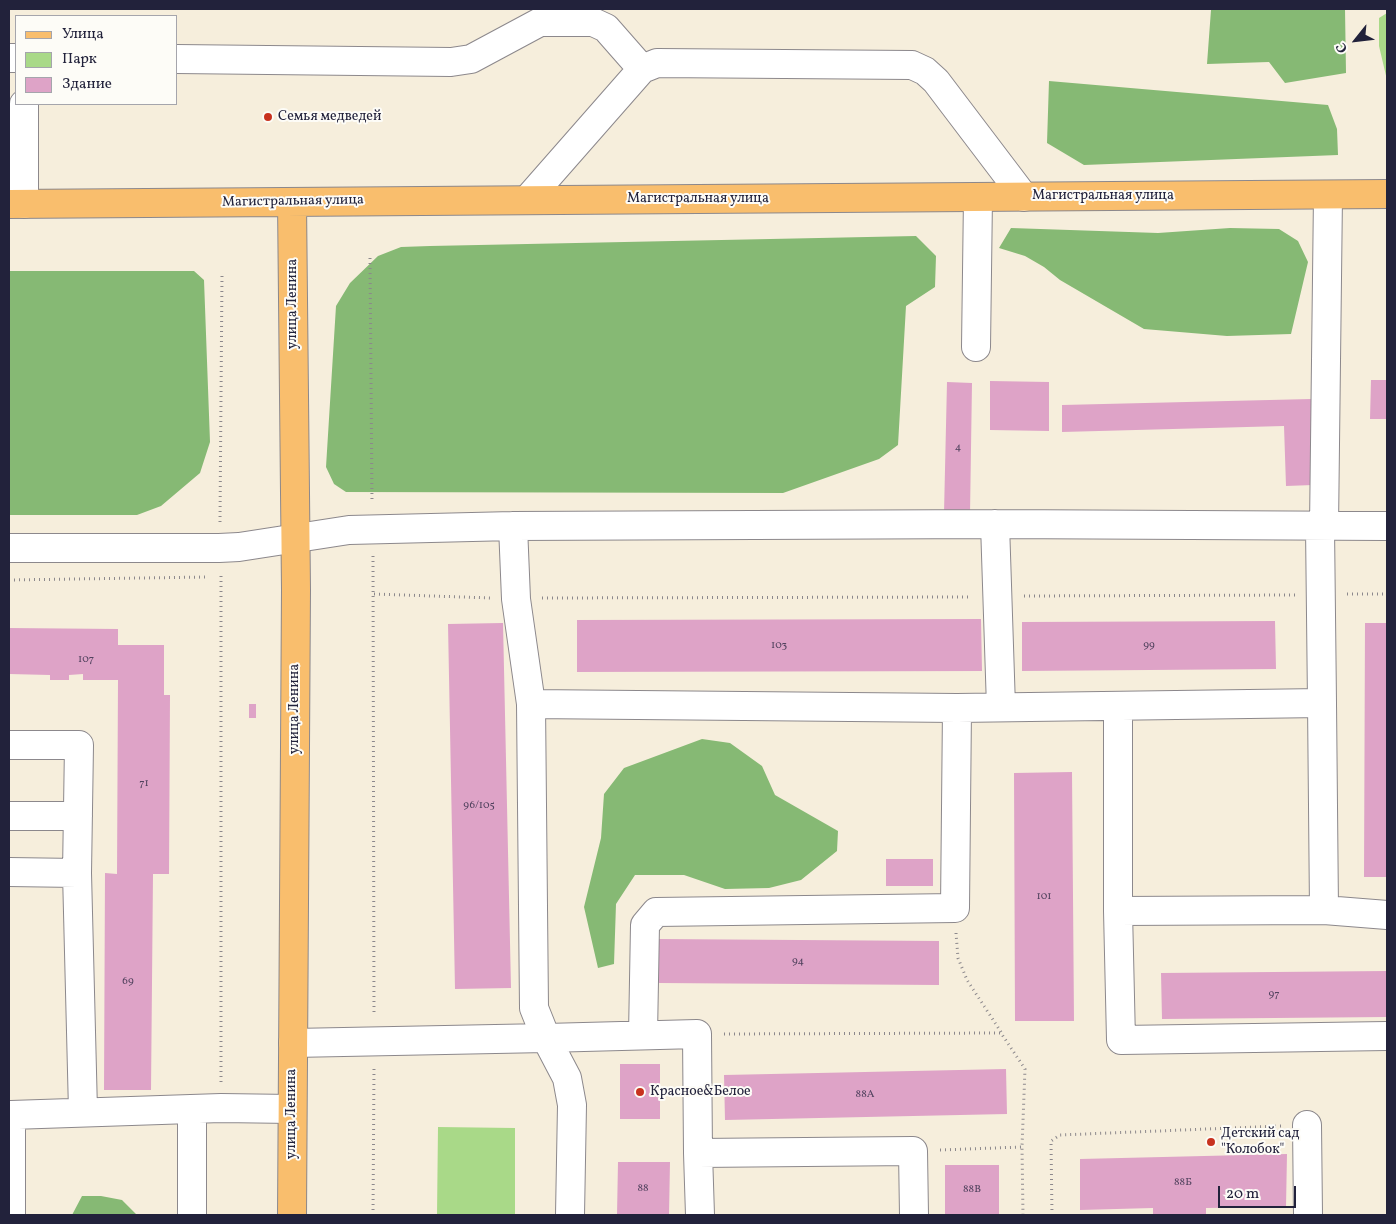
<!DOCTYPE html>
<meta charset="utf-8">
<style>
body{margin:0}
#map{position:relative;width:1396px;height:1224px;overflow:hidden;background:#f6eedc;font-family:Vollkorn,serif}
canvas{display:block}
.frame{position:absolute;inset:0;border:10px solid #22223b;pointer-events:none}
.legend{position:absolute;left:15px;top:15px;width:162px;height:90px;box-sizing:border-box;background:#fdfcf7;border:1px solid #a5a5ac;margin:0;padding:6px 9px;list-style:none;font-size:15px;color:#22223b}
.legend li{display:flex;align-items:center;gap:10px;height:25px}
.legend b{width:25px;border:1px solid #a5a5ac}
.north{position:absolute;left:1331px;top:15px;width:50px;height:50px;-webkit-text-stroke:4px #fdfcf7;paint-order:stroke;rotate:241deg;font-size:14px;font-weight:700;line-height:20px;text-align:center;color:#22223b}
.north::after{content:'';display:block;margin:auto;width:18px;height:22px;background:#22223b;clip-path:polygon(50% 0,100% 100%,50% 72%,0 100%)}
.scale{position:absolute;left:1218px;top:1186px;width:78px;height:22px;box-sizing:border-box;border:2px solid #22223b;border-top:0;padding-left:6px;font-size:15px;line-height:18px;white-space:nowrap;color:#22223b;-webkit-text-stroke:4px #fdfcf7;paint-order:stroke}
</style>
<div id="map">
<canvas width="1396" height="1224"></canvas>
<div class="frame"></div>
<ul class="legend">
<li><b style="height:6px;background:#f9be6d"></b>Улица</li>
<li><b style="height:14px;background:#a9d988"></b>Парк</li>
<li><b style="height:14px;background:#dea3c7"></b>Здание</li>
</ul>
<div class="north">С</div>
<div class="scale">20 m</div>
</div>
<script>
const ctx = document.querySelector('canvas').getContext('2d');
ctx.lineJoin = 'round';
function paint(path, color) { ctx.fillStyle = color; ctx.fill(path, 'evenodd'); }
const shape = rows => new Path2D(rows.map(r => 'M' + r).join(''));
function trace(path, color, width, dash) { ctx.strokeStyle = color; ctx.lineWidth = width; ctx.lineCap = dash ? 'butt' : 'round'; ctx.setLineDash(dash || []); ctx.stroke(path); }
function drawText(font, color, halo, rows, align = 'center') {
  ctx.font = font + ' Vollkorn,serif'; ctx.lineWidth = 4; ctx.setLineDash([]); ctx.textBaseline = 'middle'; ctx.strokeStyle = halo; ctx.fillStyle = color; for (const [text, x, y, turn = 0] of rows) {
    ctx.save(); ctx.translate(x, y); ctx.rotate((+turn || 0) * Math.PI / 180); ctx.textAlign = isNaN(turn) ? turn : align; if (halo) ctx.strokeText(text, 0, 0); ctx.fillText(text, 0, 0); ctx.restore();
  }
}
paint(shape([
 [1387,13,1387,80,1379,46,1379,18],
 [438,1127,515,1128,515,1215,437,1215]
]), '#a9d988');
paint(shape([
 [1209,9,1345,9,1346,73,1285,83,1269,62,1207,64,1211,10],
 [1049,81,1328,105,1337,129,1338,155,1084,165,1047,143],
 [1011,228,1158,233,1230,228,1279,229,1298,241,1308,262,1291,334,1227,336,1144,329,1060,280,1044,267,1025,256,999,248],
 [916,236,936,256,935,287,906,306,898,445,879,459,783,493,346,492,334,484,326,467,336,306,350,283,378,256,401,247,430,246],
 [9,271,194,271,204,280,210,442,200,473,161,506,137,515,9,515],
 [702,739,730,743,762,766,775,795,838,831,837,851,801,880,769,888,725,889,684,875,635,875,616,904,614,964,598,968,584,907,601,838,604,794,624,768],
 [82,1196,101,1196,122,1200,137,1215,72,1215]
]), '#86b974');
paint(shape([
 [1371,380,1387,380,1387,419,1370,419],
 [990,381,1049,382,1049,431,990,430],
 [947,382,972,383,970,514,944,513],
 [1311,399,1313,485,1286,486,1284,426,1062,432,1062,405],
 [981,619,982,671,577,672,577,620],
 [1275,621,1276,669,1022,671,1022,622],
 [503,623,511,988,455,989,448,624],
 [1365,623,1387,623,1387,877,1364,877],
 [9,628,118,629,118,645,164,645,164,695,170,695,169,874,153,874,151,1090,104,1090,105,873,117,874,118,680,83,680,83,674,69,675,69,680,50,680,50,675,9,674],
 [249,704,256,704,256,718,249,718],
 [1072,772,1074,1021,1015,1021,1014,773],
 [886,859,933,859,933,886,886,886],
 [658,939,939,941,939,985,659,983],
 [1387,971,1387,1017,1162,1019,1161,973],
 [620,1064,660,1064,660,1119,620,1119],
 [1006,1069,1007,1114,725,1120,724,1075],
 [1287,1154,1286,1207,1206,1208,1206,1215,1153,1215,1153,1208,1080,1210,1080,1159],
 [618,1162,670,1162,669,1215,617,1215],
 [945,1165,999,1165,999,1215,945,1215]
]), '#dea3c7');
const minor = shape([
 [9,58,16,58],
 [176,59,451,62,471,59,540,22,593,22,606,28,642,69],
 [24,104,24,204],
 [527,200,642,69,657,63,912,65,925,71,936,81,1024,197],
 [976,347,978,197],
 [995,524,1001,707],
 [513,526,516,599,531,704],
 [1324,527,1328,195],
 [9,548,219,548,239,547,349,530,513,526,995,524,1387,526],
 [1322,703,1324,910],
 [1118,708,1118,911,1324,910,1387,915],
 [9,745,79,745,77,873,83,1111],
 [9,816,78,816],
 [9,872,77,873],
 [1118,911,1121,1040,1387,1036],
 [643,1035,645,925,656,912,955,908,957,708],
 [293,1043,546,1038,534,1008,531,704,957,708,1322,703,1320,527],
 [1307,1125,1308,1215],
 [11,1215,11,1115,221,1108,292,1109],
 [192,1215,192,1109],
 [570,1215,572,1105,567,1078,546,1038,697,1034,698,1153],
 [700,1215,698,1153,913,1151,914,1215]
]);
const major = shape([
 [9,204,1387,194],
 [292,1215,296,590,292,202]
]);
trace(minor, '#8c888c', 30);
trace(major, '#8c888c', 30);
trace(shape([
 [370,258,372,502],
 [220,522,222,274],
 [373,556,374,1015],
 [9,580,208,577],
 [374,594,491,598],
 [1347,594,1387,594],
 [1024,596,1296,595],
 [542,598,971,597],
 [956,933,958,958,967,980,1001,1032],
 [724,1034,1001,1033,1025,1069,1022,1147,1023,1215],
 [221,1082,221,573],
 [940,1150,1022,1147],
 [373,1215,374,1068],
 [1052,1215,1051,1141,1060,1135,1281,1126]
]), '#8c888c', 3, [1, 4]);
trace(minor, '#fff', 28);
trace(major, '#f9be6d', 28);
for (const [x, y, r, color] of [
 [268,117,5,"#c8321e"],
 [640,1092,5,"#c8321e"],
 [1211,1142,5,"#c8321e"]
]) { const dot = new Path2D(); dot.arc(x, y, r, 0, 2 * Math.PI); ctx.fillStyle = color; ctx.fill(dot); trace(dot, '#fdfcf7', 2); }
drawText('11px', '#51425e', null, [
 ["4",958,448],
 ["103",779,646],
 ["99",1149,646],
 ["107",86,660],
 ["71",144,784],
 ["96/105",479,806],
 ["101",1044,897],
 ["94",798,962],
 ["69",128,982],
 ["97",1274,995],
 ["88А",865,1095],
 ["88Б",1183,1183],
 ["88",643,1189],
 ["88В",972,1190]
]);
drawText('14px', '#22223b', '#fdfcf7', [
 ["Семья медведей",278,117],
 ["Красное&Белое",650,1092],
 ["Детский сад",1221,1134],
 ["\"Колобок\"",1221,1150]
], 'left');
drawText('14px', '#22223b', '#fdfcf7', [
 ["Магистральная улица",1103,196],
 ["Магистральная улица",698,199],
 ["Магистральная улица",293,202,-1],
 ["улица Ленина",293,304,-90],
 ["улица Ленина",295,709,-90],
 ["улица Ленина",292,1114,-90]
]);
</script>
